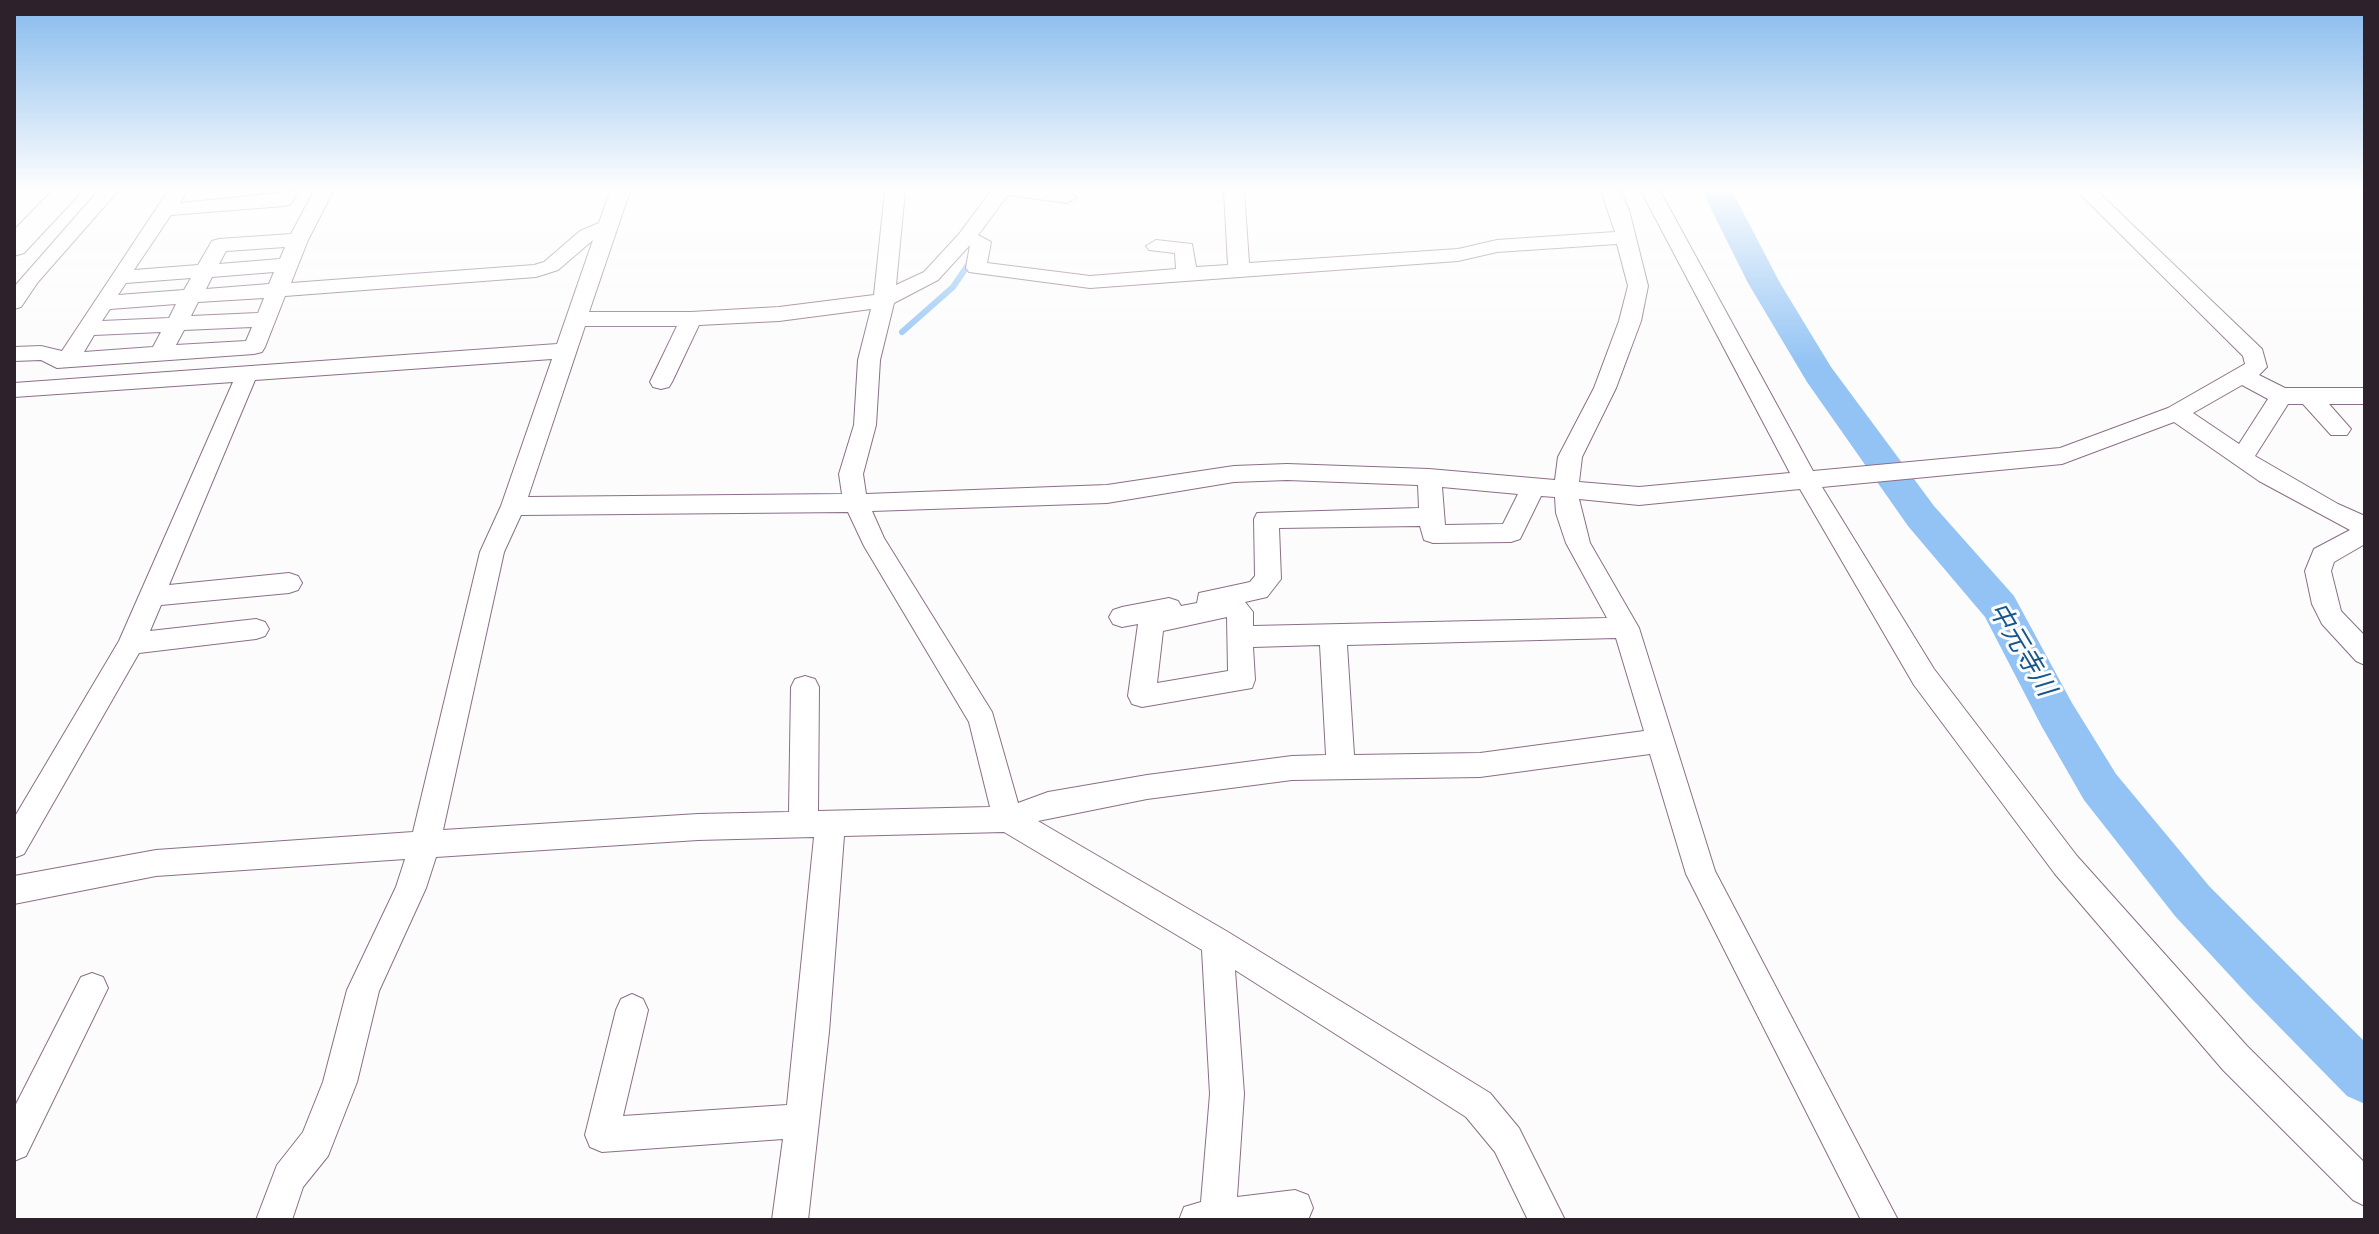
<!DOCTYPE html>
<meta charset="utf-8">
<style>
body{margin:0}
#map{position:relative;width:2379px;height:1234px;overflow:hidden;background:#fcfcfc;font-family:"Asap Condensed",sans-serif}
canvas{display:block}
.frame{position:absolute;inset:0;border:16px solid #2d222c;pointer-events:none}
</style>
<div id="map">
<canvas width="2379" height="1234"></canvas>
<div class="frame"></div>
</div>
<script>
const ctx = document.querySelector('canvas').getContext('2d');
ctx.lineJoin = 'round';
const shape = rows => new Path2D(rows.map(r => 'M' + r).join(''));
function trace(path, color, width, dash) { ctx.strokeStyle = color; ctx.lineWidth = width; ctx.lineCap = dash ? 'butt' : 'round'; ctx.setLineDash(dash || []); ctx.stroke(path); }
function paint(path, color) { ctx.fillStyle = color; ctx.fill(path, 'evenodd'); }
function drawText(font, color, halo, rows, align = 'center') {
  ctx.font = font + ' "Asap Condensed","Noto Sans JP",sans-serif'; ctx.lineWidth = 6; ctx.setLineDash([]); ctx.textBaseline = 'middle'; ctx.strokeStyle = halo; ctx.fillStyle = color; for (const [text, x, y, turn = 0] of rows) {
    ctx.save(); ctx.translate(x, y); ctx.rotate((+turn || 0) * Math.PI / 180); ctx.textAlign = isNaN(turn) ? turn : align; if (halo) ctx.strokeText(text, 0, 0); ctx.fillText(text, 0, 0); ctx.restore();
  }
}
trace(shape([
 [902,332,953,287,970,262]
]), '#92c3f4', 6);
paint(shape([
 [1702,191,1732,191,1780,283,1831,367,1934,506,2014,596,2072,703,2116,774,2209,886,2365,1042,2365,1104,2347,1096,2248,995,2175,916,2084,800,2042,727,1985,617,1908,526,1807,382,1748,283,1702,191]
]), '#92c3f4');
const minor = shape([
 [98,191,118,191,38,282,21,307,14,309,14,287,98,191],
 [168,191,187,191,180,203,298,191,291,204,284,206,171,215,134,270,198,265,212,241,219,239,291,234,314,191,333,191,308,240,291,283,534,265,544,262,580,231,599,223,610,191,630,191,589,312,691,312,779,307,874,295,885,191,905,191,896,285,924,272,959,234,991,191,1067,191,1077,197,1067,203,1008,195,978,235,991,242,987,263,1090,276,1176,269,1175,253,1149,250,1146,246,1156,240,1192,244,1196,267,1228,265,1224,191,1244,191,1249,263,1458,249,1497,240,1615,232,1601,191,1620,191,1629,210,1648,286,1641,321,1616,388,1582,457,1579,482,1639,487,1790,473,1641,191,1660,191,1813,471,2060,448,2168,408,2245,364,2243,356,2077,191,2097,191,2262,349,2267,367,2259,375,2285,388,2365,388,2365,404,2329,404,2351,429,2347,435,2331,435,2303,404,2288,404,2255,456,2338,504,2365,516,2365,544,2334,562,2331,571,2341,611,2365,636,2365,665,2356,661,2322,624,2312,604,2305,571,2314,549,2350,530,2259,481,2174,422,2062,464,1822,487,1934,669,2077,856,2247,1046,2365,1163,2365,1206,2353,1200,2223,1070,2055,874,1914,685,1800,489,1639,505,1579,499,1590,543,1639,628,1715,871,1898,1220,1861,1220,1686,874,1650,754,1480,777,1292,780,1147,799,1038,821,1228,932,1490,1093,1519,1128,1565,1220,1528,1220,1495,1152,1466,1117,1235,970,1244,1094,1237,1197,1295,1190,1308,1195,1313,1208,1308,1220,1179,1220,1184,1207,1201,1202,1210,1094,1202,950,1004,832,844,836,829,1032,808,1220,772,1220,783,1139,602,1152,590,1147,585,1135,616,1010,621,999,632,994,643,999,648,1010,623,1116,787,1105,814,837,698,840,436,857,426,888,379,991,357,1082,328,1156,303,1187,292,1220,256,1220,277,1165,303,1132,323,1082,347,990,396,887,405,859,156,876,14,904,14,876,156,850,413,832,480,552,501,506,552,359,255,380,169,585,289,573,298,576,302,583,298,590,289,593,161,605,150,631,256,619,265,622,269,629,265,636,256,639,139,653,24,854,14,858,14,818,119,641,233,382,14,397,14,383,557,344,593,240,558,270,536,277,285,296,265,347,262,352,254,354,57,368,41,360,14,361,14,347,41,346,62,351,168,191],
 [1617,244,1628,286,1619,321,1594,388,1558,457,1555,480,1429,469,1287,464,1234,466,1107,485,866,494,863,474,876,425,880,360,894,303,938,280,970,245,966,268,969,272,1090,288,1458,261,1497,252,1617,244],
 [285,247,280,259,219,264,226,251,285,247],
 [274,272,269,284,206,289,212,277,274,272],
 [191,278,184,290,118,295,126,283,191,278],
 [264,298,258,313,191,316,198,302,264,298],
 [176,304,169,318,102,321,110,309,176,304],
 [871,309,858,360,854,425,839,474,842,494,528,497,585,326,677,326,650,382,653,387,661,389,669,387,672,382,699,325,779,321,871,309],
 [252,327,246,341,176,345,184,330,252,327],
 [161,332,153,347,84,352,94,335,161,332],
 [2242,385,2268,399,2239,444,2193,413,2242,385],
 [1287,480,1418,485,1419,508,1257,513,1254,519,1255,576,1250,582,1199,593,1197,603,1181,606,1178,601,1169,598,1122,607,1113,610,1109,617,1113,624,1122,627,1138,624,1128,696,1132,704,1142,707,1252,688,1255,680,1253,647,1320,645,1326,755,1292,756,1147,775,1048,792,1018,803,992,712,884,538,872,511,1107,503,1234,482,1287,480],
 [1442,487,1518,494,1503,524,1445,525,1442,487],
 [1541,496,1555,497,1556,513,1566,543,1607,618,1253,626,1253,612,1245,602,1267,597,1281,579,1279,528,1420,526,1424,540,1433,543,1511,542,1520,539,1541,496],
 [848,512,864,546,969,722,990,807,818,811,819,687,815,679,805,676,795,679,791,687,789,812,698,814,443,830,504,552,521,515,848,512],
 [1227,617,1228,671,1157,683,1163,631,1227,617],
 [1616,638,1644,731,1480,753,1354,755,1347,645,1616,638],
 [92,973,103,977,108,988,26,1156,14,1161,14,1108,81,977,92,973]
]);
const secondary = shape([
 [52,191,82,191,24,253,14,256,14,230,52,191]
]);
trace(minor, '#8a6f87', 2);
trace(secondary, '#8a6f87', 2);
paint(minor, '#fff');
paint(secondary, '#fff');
const sky = ctx.createLinearGradient(0, 0, 0, 364);
sky.addColorStop(0, '#85baed');
sky.addColorStop(0.52, '#fefefe');
sky.addColorStop(1, '#fefefe00');
ctx.fillStyle = sky;
ctx.fillRect(0, 0, 2379, 364);
drawText('italic 26px', '#14568e', '#fcfcfc', [
 ["中元寺川",2022,649,59]
]);
</script>
